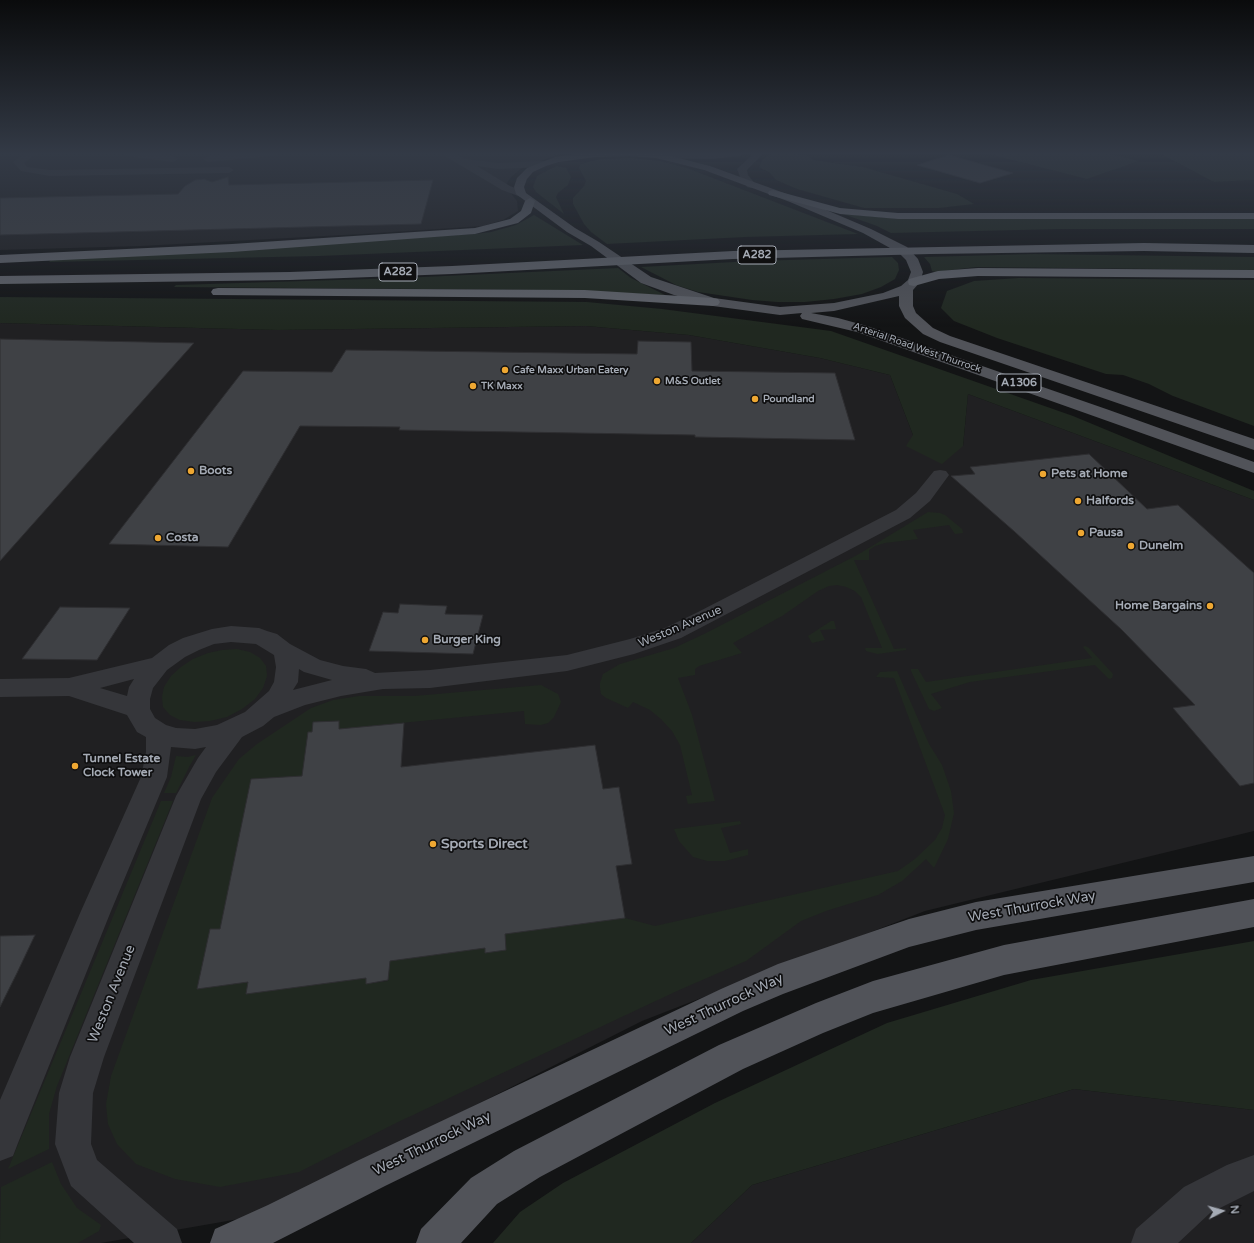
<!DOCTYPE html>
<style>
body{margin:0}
#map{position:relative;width:1254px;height:1243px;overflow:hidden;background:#131415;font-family:"Varela Round",sans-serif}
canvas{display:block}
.north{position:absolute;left:1202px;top:1191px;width:40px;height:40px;-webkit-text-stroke:3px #0f0f10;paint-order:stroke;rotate:84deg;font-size:11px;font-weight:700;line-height:16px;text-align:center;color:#a5abb5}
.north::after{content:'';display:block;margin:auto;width:14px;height:18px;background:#a5abb5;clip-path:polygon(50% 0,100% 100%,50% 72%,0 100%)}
</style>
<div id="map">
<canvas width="1254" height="1243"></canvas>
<div class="north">N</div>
</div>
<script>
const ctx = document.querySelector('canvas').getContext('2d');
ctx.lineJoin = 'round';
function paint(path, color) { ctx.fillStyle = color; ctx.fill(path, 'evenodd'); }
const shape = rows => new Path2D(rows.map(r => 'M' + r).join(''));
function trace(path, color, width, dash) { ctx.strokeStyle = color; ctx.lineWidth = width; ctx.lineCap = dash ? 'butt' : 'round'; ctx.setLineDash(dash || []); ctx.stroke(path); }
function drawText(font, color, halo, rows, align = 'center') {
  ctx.font = font + ' "Varela Round",sans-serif'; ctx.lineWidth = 3.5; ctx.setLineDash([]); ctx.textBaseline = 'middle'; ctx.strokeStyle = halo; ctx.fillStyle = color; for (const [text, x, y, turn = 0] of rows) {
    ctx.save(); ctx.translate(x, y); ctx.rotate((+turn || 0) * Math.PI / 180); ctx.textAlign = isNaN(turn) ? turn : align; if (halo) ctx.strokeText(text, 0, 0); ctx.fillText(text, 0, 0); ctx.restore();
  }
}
paint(shape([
 [0,153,562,153,522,168,511,177,505,186,517,201,518,211,503,220,483,226,362,234,141,246,0,250],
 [0,323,278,330,586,326,689,335,820,358,890,375,913,435,963,446,968,394,1254,500,1254,831,925,911,642,1021,256,1216,101,1243,0,1243],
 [1074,1089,1254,1110,1254,1243,691,1243,752,1185]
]), '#202022');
paint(shape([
 [772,153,791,153,809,156,813,160,863,167,957,194,974,204,939,208,864,208,797,189,776,180,770,173,759,167,762,160],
 [985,153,1105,153,1139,161,1087,179],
 [1159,153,1254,153,1254,180,1214,182],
 [631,158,660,161,687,168,858,234,745,237,607,244,591,232,584,224,573,204,573,198,584,186,586,181,579,168,580,164,601,159],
 [557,166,566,168,571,177,568,185,558,193,556,197,564,214,536,192,533,187,537,176,548,170],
 [843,214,903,219,1122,218,1254,219,1254,229,1061,229,891,233,877,226],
 [534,215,583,245,319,256,49,262,52,259,475,234,491,232,516,225],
 [1034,254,1254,257,1254,270,976,267,935,272,932,271,930,264,924,257],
 [892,257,898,263,899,270,895,279,881,287,862,294,834,299,805,302,777,302,752,300,698,292,676,285,641,267,753,261],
 [618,268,631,278,665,295,545,290,174,287,176,285,401,278],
 [1019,278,1254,280,1254,426,1173,396,1149,384,1123,375,1106,374,997,338,954,321,941,308,947,291,974,281],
 [0,297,587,302,662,309,831,331,1073,416,1254,491,1254,500,968,394,963,446,942,464,906,446,913,435,890,375,820,358,689,335,586,326,278,330,0,323],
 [928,512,940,513,945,515,962,529,963,533,955,534,949,525,913,530,918,539,885,543,875,546,869,550,869,560,854,560,894,649,906,648,906,650,878,654,866,651,865,648,882,648,861,597,855,591,846,587,837,585,829,586,818,591,782,616,733,643,742,653,699,666,695,669,695,675,678,678,692,715,715,801,688,804,686,796,692,795,680,745,672,731,661,719,650,710,633,702,628,708,606,698,601,694,600,688,600,683,603,674,620,664,674,648,706,633,859,554],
 [831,621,834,621,836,629,820,630,825,640,812,643,808,636],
 [1085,646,1089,648,1113,674,1112,678,1109,679,1095,665,970,682,931,694,942,708,934,711,929,709,911,671,911,669,918,669,926,682,1092,658,1083,647],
 [237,649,250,652,260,658,266,666,267,676,263,688,255,699,242,709,227,717,210,721,194,722,180,720,170,715,163,707,162,697,164,687,171,676,181,667,193,659,208,653,222,650],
 [897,671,929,744,942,765,951,791,954,813,948,839,934,868,926,859,902,881,878,895,826,911,801,921,746,961,677,991,396,1123,299,1172,220,1187,175,1179,136,1164,117,1144,108,1124,106,1104,111,1076,212,798,239,759,257,744,311,708,333,700,359,696,414,696,541,685,558,694,561,702,554,717,548,723,541,725,525,724,524,711,339,729,339,721,313,722,312,732,308,733,302,776,251,779,220,929,210,930,197,989,248,982,246,994,366,978,366,984,388,981,390,961,485,948,485,953,506,950,505,934,625,918,655,926,898,871,915,859,935,840,942,828,945,815,894,678,876,677,880,672],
 [196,755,189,767,176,793,164,793,171,777,176,756,188,757],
 [161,801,173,801,57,1086,49,1114,49,1149,8,1169],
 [740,821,741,824,721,828,730,853,748,849,748,855,725,861,707,861,693,857,679,841,674,829],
 [1254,941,1254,1110,1074,1089,752,1185,691,1243,493,1243,520,1212,563,1183,715,1103,887,1023,1031,980],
 [52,1162,61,1184,77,1208,101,1225,99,1231,78,1243,0,1243,1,1187]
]), '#202820');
const building = shape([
 [949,155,1013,173,980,183,917,165,949,155],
 [228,177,229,185,433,180,421,224,0,235,0,198,178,194,185,186,195,180,204,179,212,182,228,177],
 [0,339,194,343,0,561,0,339],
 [638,341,691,342,692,371,835,373,855,440,695,437,695,435,399,430,400,427,300,426,228,547,109,544,243,371,332,372,346,350,637,354,638,341],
 [1089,454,1147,509,1178,505,1254,573,1254,783,1240,786,1173,708,1195,705,1122,630,1015,532,951,476,975,474,970,467,1089,454],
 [400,604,447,606,445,614,483,615,473,654,369,651,383,612,398,613,400,604],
 [60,607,130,608,97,660,22,659,60,607],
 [339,721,339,729,404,723,401,767,595,745,603,789,619,787,632,864,616,866,625,918,505,934,506,950,485,953,485,948,390,961,388,980,366,984,366,978,246,994,248,982,197,989,210,929,220,929,251,779,302,776,308,732,312,732,313,722,339,721],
 [35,935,17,973,0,1007,0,936,35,935]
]);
paint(building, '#3f4145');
trace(building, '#2e2e31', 1);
paint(shape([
 [26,153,37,153,24,163,27,167,50,170,229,167,234,170,229,173,50,176,21,171,13,162,26,153],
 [121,153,147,153,173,156,178,159,173,162,126,156,121,153],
 [243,153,277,153,272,156,208,162,203,159,208,156,243,153],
 [440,153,452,153,466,159,498,163,543,161,548,164,543,167,498,169,477,166,510,186,525,192,526,194,525,196,521,197,502,190,440,153],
 [653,153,745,153,740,156,711,159,656,158,651,155,653,153],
 [754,153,764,153,747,170,748,175,756,185,751,188,747,187,740,177,737,169,754,153],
 [940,470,946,471,949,475,930,501,910,518,681,638,634,654,567,671,430,688,383,689,341,696,305,705,274,717,263,726,242,737,216,772,201,799,104,1057,93,1093,91,1144,97,1160,177,1229,182,1243,134,1243,71,1186,55,1144,59,1093,70,1057,176,796,198,758,206,747,195,749,171,747,167,777,111,911,18,1143,13,1156,0,1161,0,1100,81,911,141,777,146,752,146,737,137,732,127,715,69,696,0,697,0,679,69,678,152,658,169,645,183,638,212,629,231,626,259,628,267,631,277,634,290,644,320,660,343,666,366,669,375,673,430,670,567,655,630,639,665,628,698,612,896,510,916,493,934,471,940,470],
 [231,642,256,644,274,655,276,667,274,682,269,691,245,712,217,725,195,729,176,728,166,725,155,718,150,709,150,699,153,688,167,670,185,657,199,650,214,644,231,642],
 [299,669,304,672,332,680,293,690,298,682,299,669],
 [134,679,129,687,127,696,100,688,134,679],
 [1254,1155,1254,1191,1210,1213,1178,1243,1131,1243,1136,1229,1184,1187,1227,1165,1254,1155]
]), '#35363a');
paint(shape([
 [582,153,659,153,710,166,798,198,871,229,907,247,918,259,923,272,920,282,913,290,913,306,916,313,933,328,950,336,1254,439,1254,450,940,342,923,334,905,318,899,306,899,296,834,311,811,313,838,318,867,326,1109,410,1254,462,1254,473,857,332,802,319,800,316,802,313,780,315,713,306,674,295,641,283,591,246,567,232,516,194,514,187,517,178,527,168,555,157,582,153],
 [629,156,656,158,704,170,790,202,863,233,899,253,906,260,911,272,908,280,901,286,883,293,834,303,780,307,714,298,651,277,599,242,575,228,526,193,524,187,527,179,533,172,546,166,559,162,595,157,629,156],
 [1254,856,1254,882,976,930,909,947,783,994,743,1011,385,1186,273,1243,210,1243,215,1229,268,1205,359,1160,721,989,778,964,909,919,976,902,1254,856],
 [1254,899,1254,927,1004,975,873,1013,823,1033,743,1069,540,1177,497,1204,461,1243,416,1243,421,1229,471,1178,514,1151,719,1045,816,1003,873,981,1004,945,1254,899]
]), '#515359');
paint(shape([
 [773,190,840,208,898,213,1254,213,1254,219,898,219,840,214,769,195,768,193,769,191,773,190],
 [530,198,535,201,531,213,518,223,475,234,232,252,0,263,0,255,232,244,475,228,510,219,521,211,525,201,530,198],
 [1144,243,1254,245,1254,253,1144,251,931,254,733,259,452,274,290,280,0,284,0,276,290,272,452,266,733,251,1144,243],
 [978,268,1254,270,1254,278,978,276,939,279,914,286,909,285,908,282,909,279,938,271,978,268],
 [218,288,585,290,713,298,718,299,720,302,718,305,713,306,585,298,213,295,211,292,213,289,218,288]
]), '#61646b');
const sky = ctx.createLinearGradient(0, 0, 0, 327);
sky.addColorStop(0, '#0a0b0c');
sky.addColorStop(0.47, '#333a46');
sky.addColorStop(1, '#333a4600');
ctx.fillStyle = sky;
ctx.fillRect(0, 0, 1254, 327);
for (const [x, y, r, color] of [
 [505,370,4,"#eea732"],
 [657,381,4,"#eea732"],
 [473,386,4,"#eea732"],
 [755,399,4,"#eea732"],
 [191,471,4,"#eea732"],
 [1043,474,4,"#eea732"],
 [1078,501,4,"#eea732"],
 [1081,533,4,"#eea732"],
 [158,538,4,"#eea732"],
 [1131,546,4,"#eea732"],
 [1210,606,4,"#eea732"],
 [425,640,4,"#eea732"],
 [75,766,4,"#eea732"],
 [433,844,4,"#eea732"]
]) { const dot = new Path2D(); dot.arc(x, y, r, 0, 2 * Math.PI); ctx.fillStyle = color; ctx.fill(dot); trace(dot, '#0f0f10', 1.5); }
drawText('10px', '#a5abb5', '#0f0f10', [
 ["Arterial Road West Thurrock",917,348,19]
]);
drawText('bold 10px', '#a5abb5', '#0f0f10', [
 ["Cafe Maxx Urban Eatery",513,370],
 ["M&S Outlet",665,381],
 ["TK Maxx",481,386],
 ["Poundland",763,399]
], 'left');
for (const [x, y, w] of [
 [757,255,38],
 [398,272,38],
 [1019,383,44]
]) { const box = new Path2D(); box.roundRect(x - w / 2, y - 9, w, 18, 3); ctx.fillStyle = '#0f0f10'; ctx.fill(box); trace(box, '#a5abb5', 1); }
drawText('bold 11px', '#a5abb5', null, [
 ["A282",757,255],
 ["A282",398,272],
 ["A1306",1019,383]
]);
drawText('bold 12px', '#a5abb5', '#0f0f10', [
 ["Boots",199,471],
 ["Pets at Home",1051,474],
 ["Halfords",1086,501],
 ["Pausa",1089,533],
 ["Costa",166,538],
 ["Dunelm",1139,546],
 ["Home Bargains",1202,606,"right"],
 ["Burger King",433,640],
 ["Tunnel Estate",83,759],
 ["Clock Tower",83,773]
], 'left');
drawText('12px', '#a5abb5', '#0f0f10', [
 ["Weston Avenue",680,627,-23]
]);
drawText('bold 14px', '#a5abb5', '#0f0f10', [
 ["Sports Direct",441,844]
], 'left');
drawText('14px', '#a5abb5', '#0f0f10', [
 ["West Thurrock Way",1032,907,-10],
 ["Weston Avenue",112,994,-68],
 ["West Thurrock Way",724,1005,-25],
 ["West Thurrock Way",432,1144,-26]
]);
</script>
